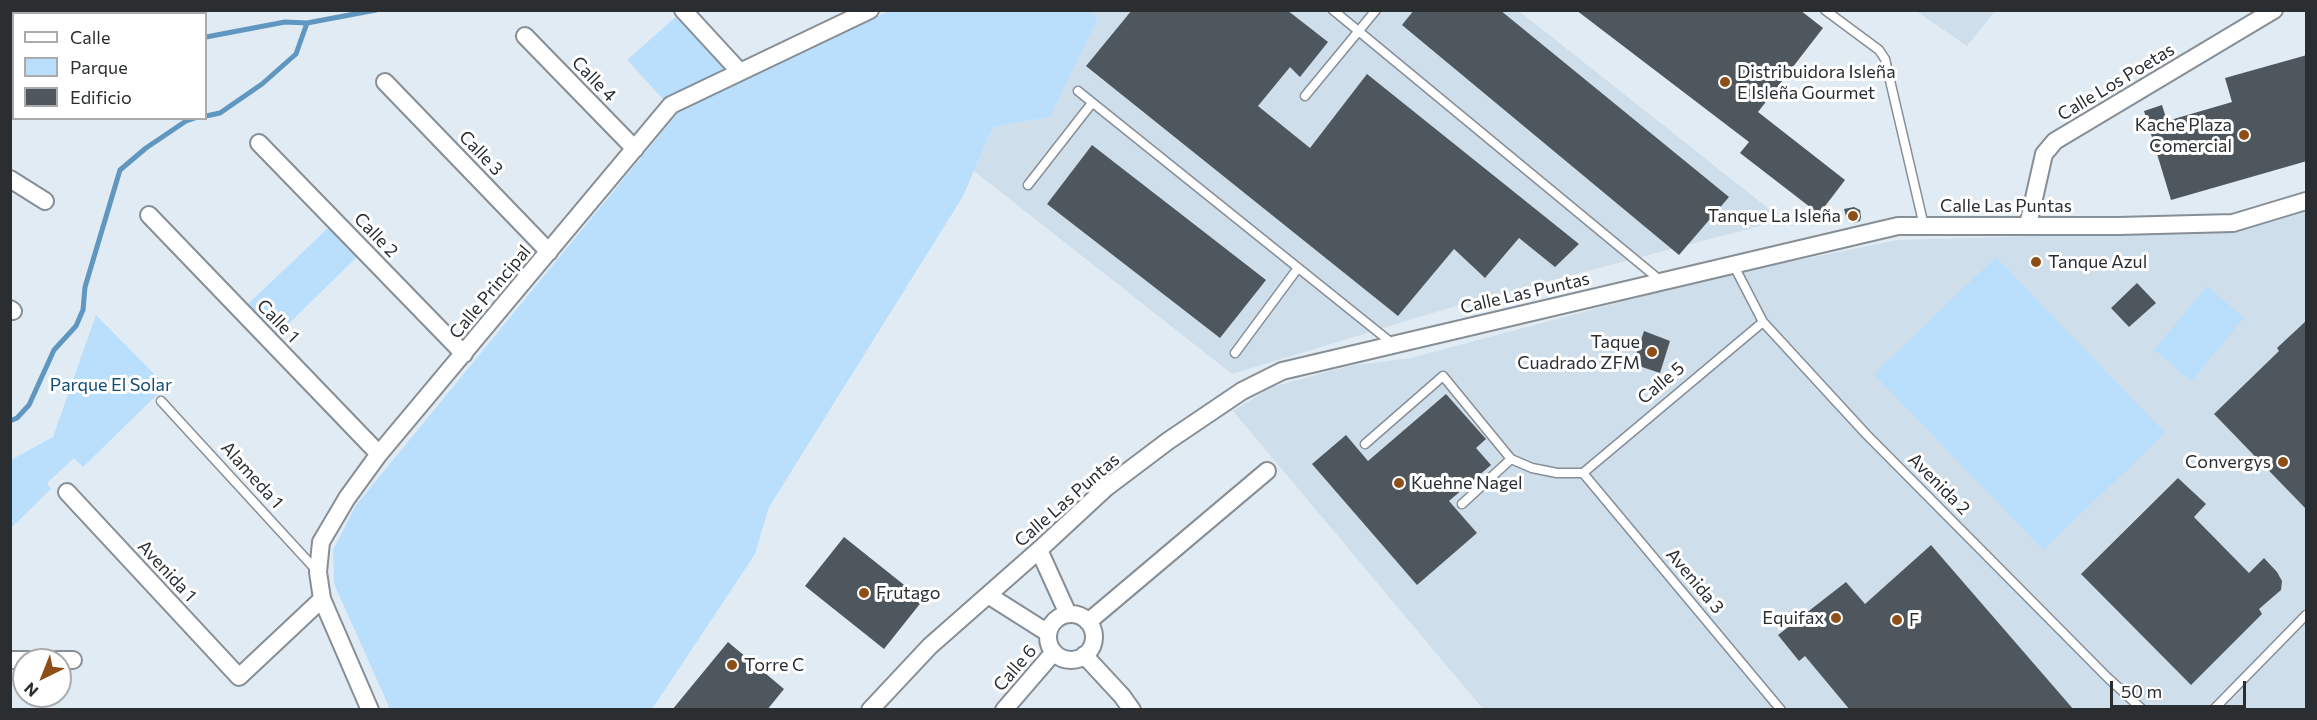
<!DOCTYPE html>
<meta charset="utf-8">
<style>
body{margin:0}
#map{position:relative;width:2317px;height:720px;overflow:hidden;background:#e1ebf3;font-family:Commissioner,sans-serif}
canvas{display:block}
.frame{position:absolute;inset:0;border:12px solid #2a2e31;pointer-events:none}
.legend{position:absolute;left:12px;top:12px;width:195px;height:108px;box-sizing:border-box;background:#fff;border:2px solid #aaabad;margin:0;padding:8px 10px;list-style:none;font-size:18px;color:#2a2e31}
.legend li{display:flex;align-items:center;gap:12px;height:30px}
.legend b{width:30px;border:2px solid #aaabad}
.north{position:absolute;left:12px;top:648px;width:60px;height:60px;box-sizing:border-box;background:#fff;border:2px solid #aaabad;border-radius:50%;rotate:223deg;font-size:16px;font-weight:700;line-height:24px;text-align:center;color:#2a2e31}
.north::after{content:'';display:block;margin:auto;width:21px;height:27px;background:#8e4e17;clip-path:polygon(50% 0,100% 100%,50% 72%,0 100%)}
.scale{position:absolute;left:2110px;top:681px;width:136px;height:27px;box-sizing:border-box;border:3px solid #2a2e31;border-top:0;padding-left:8px;font-size:18px;line-height:21px;white-space:nowrap;color:#2a2e31;-webkit-text-stroke:4px #fff;paint-order:stroke}
</style>
<div id="map">
<canvas width="2317" height="720"></canvas>
<div class="frame"></div>
<ul class="legend">
<li><b style="height:8px;background:#fff"></b>Calle</li>
<li><b style="height:16px;background:#badffd"></b>Parque</li>
<li><b style="height:16px;background:#4f575e"></b>Edificio</li>
</ul>
<div class="north">N</div>
<div class="scale">50 m</div>
</div>
<script>
const ctx = document.querySelector('canvas').getContext('2d');
ctx.lineJoin = 'round';
function paint(path, color) { ctx.fillStyle = color; ctx.fill(path, 'evenodd'); }
const shape = rows => new Path2D(rows.map(r => 'M' + r).join(''));
function trace(path, color, width, dash) { ctx.strokeStyle = color; ctx.lineWidth = width; ctx.lineCap = dash ? 'butt' : 'round'; ctx.setLineDash(dash || []); ctx.stroke(path); }
function drawText(font, color, halo, rows, align = 'center') {
  ctx.font = font + ' Commissioner,sans-serif'; ctx.lineWidth = 6; ctx.setLineDash([]); ctx.textBaseline = 'middle'; ctx.strokeStyle = halo; ctx.fillStyle = color; for (const [text, x, y, turn = 0] of rows) {
    ctx.save(); ctx.translate(x, y); ctx.rotate((+turn || 0) * Math.PI / 180); ctx.textAlign = isNaN(turn) ? turn : align; if (halo) ctx.strokeText(text, 0, 0); ctx.fillText(text, 0, 0); ctx.restore();
  }
}
paint(shape([
 [1089,11,1519,11,1783,220,1472,301,1232,374,974,171,993,127,1050,117,1098,18],
 [1916,11,1995,11,1967,46],
 [2306,212,2306,709,1483,709,1233,411,1272,387,1349,366,1411,358,1710,278,1898,240,2243,230]
]), '#cfdeeb');
paint(shape([
 [1089,10,1098,18,1050,117,993,127,962,198,769,507,755,554,652,709,390,709,334,584,333,550,356,505,681,109,889,11],
 [679,14,729,69,664,100,627,60],
 [329,227,358,256,276,336,246,306],
 [1996,257,2165,433,2043,550,1874,374],
 [2207,286,2244,318,2191,381,2154,350],
 [96,315,166,386,83,467,74,458,47,483,51,489,11,528,11,460,53,437]
]), '#badffd');
trace(shape([
 [206,37,285,22,307,23,376,10],
 [10,84,14,83],
 [206,116,220,113,262,84,296,54,307,23],
 [10,421,17,418,29,405,54,350,76,326,83,310,85,287,120,170,146,148,186,121,195,118]
]), '#6097c0', 5);
paint(shape([
 [1132,10,1287,10,1328,42,1300,77,1290,67,1258,106,1310,148,1367,74,1579,244,1555,267,1519,238,1485,278,1454,249,1398,316,1086,66],
 [1414,10,1500,10,1729,197,1679,255,1402,25],
 [1576,10,1800,10,1823,28,1758,112,1845,180,1819,214,1740,153,1749,142],
 [2307,55,2307,161,2171,200,2144,111,2162,105,2167,121,2232,102,2225,78],
 [1092,145,1266,280,1220,338,1047,204],
 [1854,207,1860,210,1861,217,1860,221,1854,223,1847,220,1844,209],
 [2137,283,2156,303,2129,327,2111,308],
 [2307,320,2307,510,2214,414,2279,351,2277,348],
 [1644,331,1670,341,1660,373,1633,364],
 [1446,394,1486,439,1476,448,1491,465,1449,501,1477,533,1417,585,1312,464,1346,435,1368,461],
 [2178,478,2206,504,2194,517,2249,573,2264,558,2277,572,2282,581,2281,590,2259,609,2262,614,2191,685,2081,574],
 [844,537,923,600,884,649,805,586],
 [1931,545,2074,710,1850,710,1805,656,1799,661,1778,635,1846,582,1865,604],
 [728,642,784,689,767,710,672,710]
]), '#4f575e');
const lane = shape([
 [1333,10,1661,281],
 [1825,10,1879,50,1885,59,1924,226],
 [1078,91,1393,344],
 [1305,96,1376,10],
 [1028,185,1092,103],
 [1733,264,1763,322,1866,434,2108,678,2143,710],
 [1235,353,1298,268],
 [161,401,317,571],
 [1365,444,1443,376,1511,459],
 [1583,473,1781,710],
 [1583,473,1763,322],
 [1462,504,1511,459,1532,468,1557,473,1583,473],
 [2213,710,2306,615]
]);
const street = shape([
 [683,10,740,72],
 [525,36,635,149],
 [385,82,549,252],
 [259,143,464,354],
 [10,179,45,201],
 [149,215,379,454],
 [2028,225,2044,154,2055,141,2274,10],
 [10,309,13,311],
 [67,492,239,677,322,599],
 [1039,550,1068,614],
 [988,595,1048,633],
 '1048 637a23 23 0 1 1 46 0a23 23 0 1 1-46 0Z',
 [1088,622,1267,471],
 [1084,655,1122,696,1132,710],
 [10,660,73,660],
 [370,710,322,599,318,572,321,542,347,498,379,454,671,105,870,10],
 [870,710,930,646,1039,550,1107,487,1168,441,1242,391,1282,371,1898,226,2118,226,2233,223,2306,201],
 [1004,710,1054,652]
]);
trace(lane, '#868e96', 11);
trace(street, '#868e96', 20);
trace(lane, '#fff', 8);
trace(street, '#fff', 16);
for (const [x, y, r, color] of [
 [1725,82,6,"#8e4e17"],
 [2244,135,6,"#8e4e17"],
 [1853,216,6,"#8e4e17"],
 [2036,262,6,"#8e4e17"],
 [1652,352,6,"#8e4e17"],
 [2283,462,6,"#8e4e17"],
 [1399,483,6,"#8e4e17"],
 [864,593,6,"#8e4e17"],
 [1836,618,6,"#8e4e17"],
 [1897,620,6,"#8e4e17"],
 [732,665,6,"#8e4e17"]
]) { const dot = new Path2D(); dot.arc(x, y, r, 0, 2 * Math.PI); ctx.fillStyle = color; ctx.fill(dot); trace(dot, '#fff', 2); }
drawText('18px', '#2a2e31', '#fff', [
 ["Distribuidora Isleña",1737,72],
 ["E Isleña Gourmet",1737,93],
 ["Kache Plaza",2232,125,"right"],
 ["Comercial",2232,146,"right"],
 ["Tanque La Isleña",1841,216,"right"],
 ["Tanque Azul",2048,262],
 ["Taque",1640,342,"right"],
 ["Cuadrado ZFM",1640,363,"right"],
 ["Convergys",2271,462,"right"],
 ["Kuehne Nagel",1411,483],
 ["Frutago",876,593],
 ["Equifax",1824,618,"right"],
 ["F",1909,620],
 ["Torre C",744,665]
], 'left');
drawText('18px', '#2a2e31', '#fff', [
 ["Calle 4",594,79,46],
 ["Calle Los Poetas",2116,82,-31],
 ["Calle 3",481,153,46],
 ["Calle Las Puntas",2006,206],
 ["Calle 2",376,235,46],
 ["Calle Principal",490,292,-50],
 ["Calle Las Puntas",1525,293,-13],
 ["Calle 1",278,321,46],
 ["Calle 5",1661,383,-40],
 ["Alameda 1",252,475,48],
 ["Avenida 2",1939,484,45],
 ["Calle Las Puntas",1067,500,-41],
 ["Avenida 1",167,571,47],
 ["Avenida 3",1695,581,50],
 ["Calle 6",1015,668,-49]
]);
drawText('18px', '#144d74', '#fff', [
 ["Parque El Solar",111,385]
]);
</script>
